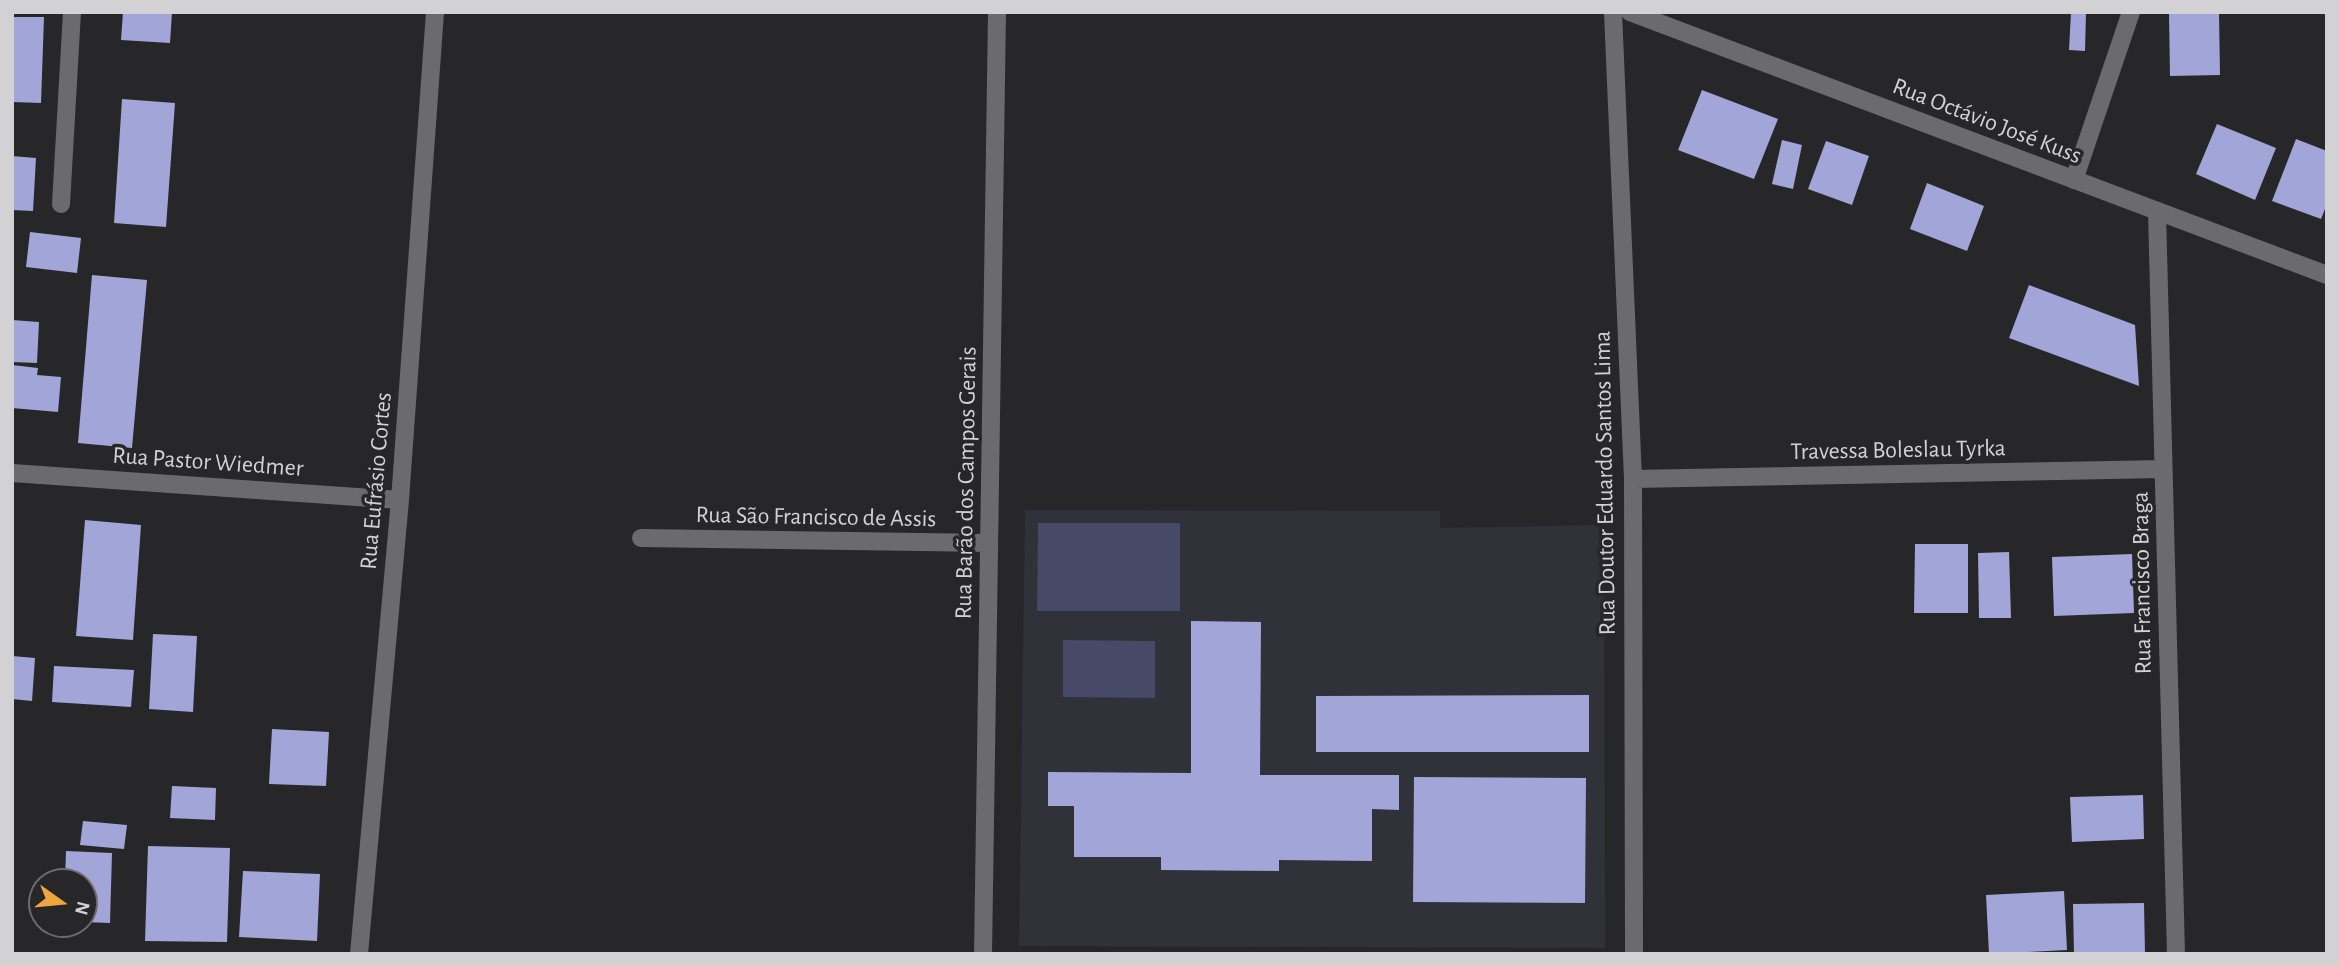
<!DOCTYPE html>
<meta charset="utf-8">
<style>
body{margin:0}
#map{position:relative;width:2339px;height:966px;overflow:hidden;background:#27272a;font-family:"Alegreya Sans",sans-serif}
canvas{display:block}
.frame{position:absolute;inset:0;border:14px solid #d2d2d4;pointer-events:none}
.north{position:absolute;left:28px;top:868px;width:70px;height:70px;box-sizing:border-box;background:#27272a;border:2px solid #6b6b6e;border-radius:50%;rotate:105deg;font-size:19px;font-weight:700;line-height:28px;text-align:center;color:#d2d2d4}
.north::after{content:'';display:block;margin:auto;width:24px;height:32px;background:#f0a63e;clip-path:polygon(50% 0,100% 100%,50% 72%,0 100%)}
</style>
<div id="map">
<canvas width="2339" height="966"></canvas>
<div class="frame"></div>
<div class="north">N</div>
</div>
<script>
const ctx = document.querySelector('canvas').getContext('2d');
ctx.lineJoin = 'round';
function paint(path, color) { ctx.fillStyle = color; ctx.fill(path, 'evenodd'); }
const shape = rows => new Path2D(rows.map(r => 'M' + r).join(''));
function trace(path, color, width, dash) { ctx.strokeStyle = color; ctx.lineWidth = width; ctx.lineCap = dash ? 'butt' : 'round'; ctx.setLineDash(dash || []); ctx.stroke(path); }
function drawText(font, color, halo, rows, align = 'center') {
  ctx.font = font + ' "Alegreya Sans",sans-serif'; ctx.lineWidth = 7; ctx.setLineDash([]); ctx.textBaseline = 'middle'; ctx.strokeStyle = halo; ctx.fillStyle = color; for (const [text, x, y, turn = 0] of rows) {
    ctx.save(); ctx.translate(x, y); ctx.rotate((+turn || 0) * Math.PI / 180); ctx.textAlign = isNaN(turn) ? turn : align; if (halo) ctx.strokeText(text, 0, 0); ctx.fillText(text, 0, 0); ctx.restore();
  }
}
paint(shape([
 [1025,510,1440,511,1440,528,1604,525,1605,948,1019,946]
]), '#303139');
paint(shape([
 [1038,523,1180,523,1180,611,1037,611],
 [1063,640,1155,641,1155,698,1063,697]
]), '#484967');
paint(shape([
 [123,12,172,12,170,43,121,40],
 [2071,12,2086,12,2085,51,2069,50],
 [2219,13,2220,75,2170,76,2169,14],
 [12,17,44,17,41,103,12,102],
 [1702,90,1778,119,1754,179,1678,150],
 [122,99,175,103,166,227,114,223],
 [2217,124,2276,148,2255,200,2196,174],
 [2296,139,2327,151,2327,204,2321,219,2272,201],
 [1782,140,1802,145,1793,189,1772,184],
 [1826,141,1869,156,1852,205,1808,189],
 [12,156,36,158,33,211,12,210],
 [1927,183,1984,206,1967,251,1910,229],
 [30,232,81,238,77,273,26,267],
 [92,275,147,280,132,448,78,443],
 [2029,285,2135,325,2139,386,2009,338],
 [12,320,39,322,37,363,12,362],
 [12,365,38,368,37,375,61,377,58,412,12,408],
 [85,520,141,525,133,640,76,636],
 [1915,544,1968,544,1968,613,1914,613],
 [2009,552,2011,618,1979,618,1978,553],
 [2132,554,2134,613,2054,616,2052,557],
 [1191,621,1261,622,1260,775,1399,775,1399,810,1372,809,1372,861,1279,860,1279,871,1161,870,1161,857,1074,857,1074,806,1048,806,1048,772,1191,773],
 [153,634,197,636,193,712,149,709],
 [12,656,35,658,32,701,12,699],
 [54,666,134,670,131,707,52,702],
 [1589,695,1589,752,1316,752,1316,696],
 [272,729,329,732,326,786,269,784],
 [1414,777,1586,778,1585,903,1413,902],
 [172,786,216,788,215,820,170,818],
 [2143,795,2144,839,2072,842,2070,797],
 [83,821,127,825,124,849,80,845],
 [148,846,230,848,227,942,145,941],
 [66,851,112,853,110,923,84,922,84,882,65,882],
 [243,871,320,874,317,941,239,937],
 [2064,891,2067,950,1989,954,1986,895],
 [2144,903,2145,954,2074,954,2073,904]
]), '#a2a5d7');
trace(shape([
 [1613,12,1633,479,1634,954],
 [1630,12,2327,275],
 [2074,180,2131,12],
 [61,204,72,12],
 [2157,211,2176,954],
 [12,473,400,500],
 [1633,479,2163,469],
 [641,538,989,543],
 [359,954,400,500,435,12],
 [983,954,997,12]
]), '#6b6b6d', 18);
drawText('24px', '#d2d2d4', '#27272a', [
 ["Rua Octávio José Kuss",1987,121,21],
 ["Travessa Boleslau Tyrka",1898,450,-1],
 ["Rua Pastor Wiedmer",208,462,4],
 ["Rua Eufrásio Cortes",376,481,-85],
 ["Rua Barão dos Campos Gerais",966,483,-89],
 ["Rua Doutor Eduardo Santos Lima",1605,483,-91],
 ["Rua São Francisco de Assis",816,517,1],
 ["Rua Francisco Braga",2142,583,-91]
]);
</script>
